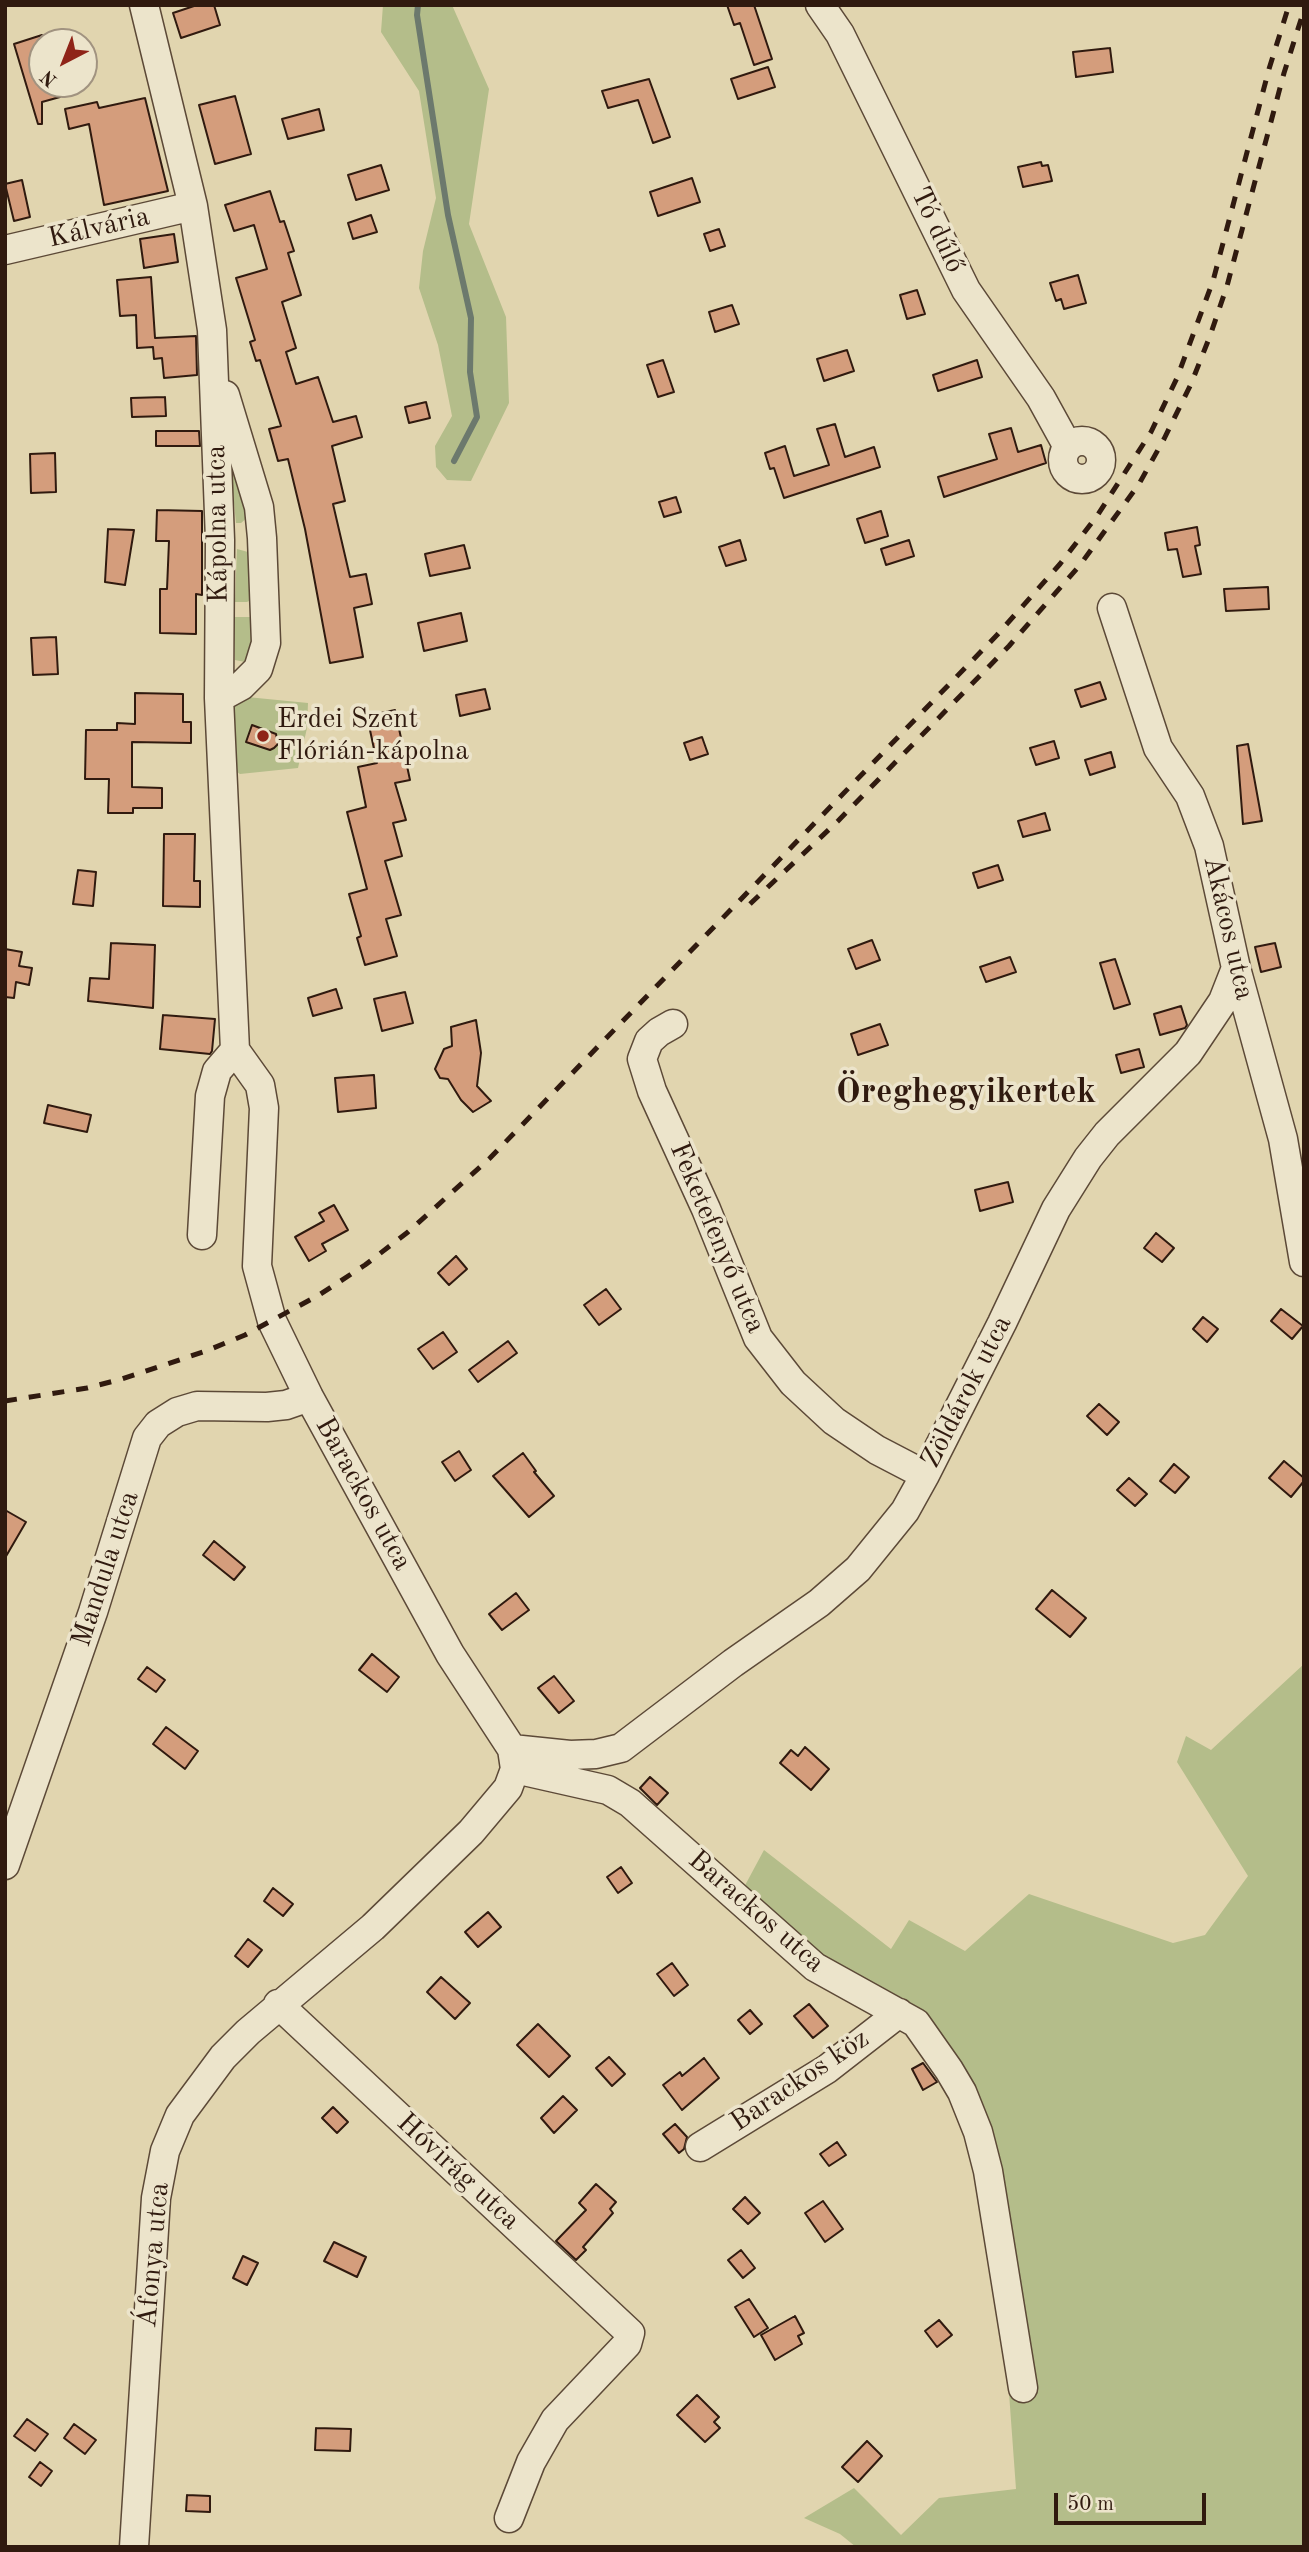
<!DOCTYPE html>
<meta charset="utf-8">
<style>
body{margin:0}
#map{position:relative;width:1309px;height:2552px;overflow:hidden;background:#e1d5af;font-family:"Old Standard TT",serif}
canvas{display:block}
.frame{position:absolute;inset:0;border:7px solid #301a0f;pointer-events:none}
.north{position:absolute;left:28px;top:28px;width:70px;height:70px;box-sizing:border-box;background:#ece4cb;border:2px solid #a19380;border-radius:50%;rotate:222deg;font-size:19px;font-weight:700;line-height:28px;text-align:center;color:#301a0f}
.north::after{content:'';display:block;margin:auto;width:24px;height:32px;background:#8f2418;clip-path:polygon(50% 0,100% 100%,50% 72%,0 100%)}
.scale{position:absolute;left:1054px;top:2493px;width:152px;height:32px;box-sizing:border-box;border:4px solid #301a0f;border-top:0;padding-left:9px;font-size:21px;line-height:24px;white-space:nowrap;color:#301a0f;-webkit-text-stroke:5px #ece4cb;paint-order:stroke}
</style>
<div id="map">
<canvas width="1309" height="2552"></canvas>
<div class="frame"></div>
<div class="north">N</div>
<div class="scale">50 m</div>
</div>
<script>
const ctx = document.querySelector('canvas').getContext('2d');
ctx.lineJoin = 'round';
function paint(path, color) { ctx.fillStyle = color; ctx.fill(path, 'evenodd'); }
const shape = rows => new Path2D(rows.map(r => 'M' + r).join(''));
function trace(path, color, width, dash) { ctx.strokeStyle = color; ctx.lineWidth = width; ctx.lineCap = dash ? 'butt' : 'round'; ctx.setLineDash(dash || []); ctx.stroke(path); }
function drawText(font, color, halo, rows, align = 'center') {
  ctx.font = font + ' "Old Standard TT",serif'; ctx.lineWidth = 7; ctx.setLineDash([]); ctx.textBaseline = 'middle'; ctx.strokeStyle = halo; ctx.fillStyle = color; for (const [text, x, y, turn = 0] of rows) {
    ctx.save(); ctx.translate(x, y); ctx.rotate((+turn || 0) * Math.PI / 180); ctx.textAlign = isNaN(turn) ? turn : align; if (halo) ctx.strokeText(text, 0, 0); ctx.fillText(text, 0, 0); ctx.restore();
  }
}
paint(shape([
 [383,5,452,5,489,89,469,224,506,317,509,403,471,481,447,480,436,467,435,446,452,416,438,345,419,288,423,251,436,198,419,91,381,32],
 [230,462,237,463,248,517,241,523,236,523],
 [237,549,248,552,256,576,255,598,247,602,235,602],
 [234,617,257,617,258,647,245,662,235,660],
 [247,697,308,703,307,728,298,768,240,774,229,767,227,700],
 [1304,1664,1304,2547,856,2547,840,2534,804,2518,854,2488,901,2535,939,2498,1016,2489,990,2132,921,2017,815,1962,742,1891,764,1850,891,1949,909,1920,965,1951,1029,1894,1173,1943,1205,1935,1248,1876,1177,1762,1186,1736,1211,1750]
]), '#b4bd8a');
trace(shape([
 [418,5,417,15,448,215,471,318,470,372,477,417,454,461]
]), '#6c796d', 6);
const building = shape([
 [197,5,214,5,220,25,181,38,173,13,197,5],
 [727,5,754,5,772,59,754,65,740,23,734,25,727,5],
 [42,35,42,84,56,84,60,97,42,102,42,124,38,124,14,44,42,35],
 [1110,48,1113,72,1076,77,1073,52,1110,48],
 [768,67,775,87,738,99,731,79,768,67],
 [649,79,670,137,653,143,638,100,608,108,602,91,649,79],
 [235,96,251,154,215,164,199,105,235,96],
 [145,98,168,191,104,205,89,124,69,129,65,109,97,102,99,108,145,98],
 [319,109,324,130,288,139,282,119,319,109],
 [1041,162,1042,166,1048,165,1052,181,1023,187,1018,167,1041,162],
 [381,165,389,190,356,200,348,175,381,165],
 [692,178,700,202,658,216,650,192,692,178],
 [22,180,30,217,14,221,5,184,22,180],
 [270,191,280,222,284,221,294,251,288,253,301,295,282,302,296,348,286,352,296,384,318,377,333,422,356,416,362,437,332,446,345,501,333,504,350,577,366,574,372,604,354,608,363,657,330,663,305,529,288,459,278,461,269,429,281,426,260,360,256,361,250,342,255,340,236,278,267,269,254,225,234,231,225,205,270,191],
 [371,215,377,232,353,239,348,223,371,215],
 [719,229,725,246,710,251,704,234,719,229],
 [174,234,178,262,144,268,140,239,174,234],
 [1078,275,1086,303,1064,309,1061,299,1056,301,1050,283,1078,275],
 [151,277,155,338,196,336,197,375,164,378,162,358,154,359,153,347,137,348,136,315,120,316,117,280,151,277],
 [917,290,925,314,907,319,900,295,917,290],
 [732,305,739,324,715,332,709,312,732,305],
 [847,350,854,371,824,381,817,359,847,350],
 [663,360,674,392,658,397,647,365,663,360],
 [977,360,982,377,938,391,933,375,977,360],
 [165,397,166,416,132,417,131,398,165,397],
 [426,402,430,418,409,423,405,407,426,402],
 [835,424,845,457,874,447,880,467,784,498,774,468,770,469,765,453,785,446,794,476,829,465,817,429,835,424],
 [1011,428,1018,452,1041,445,1046,463,944,497,938,477,997,459,989,434,1011,428],
 [156,431,199,431,200,446,156,446,156,431],
 [55,453,56,492,31,493,30,454,55,453],
 [676,497,681,512,664,517,659,502,676,497],
 [157,510,202,511,202,595,196,594,196,634,160,633,160,589,167,589,169,541,156,541,157,510],
 [881,511,888,536,865,543,857,519,881,511],
 [1197,527,1200,545,1195,546,1201,574,1183,577,1177,549,1168,550,1165,533,1197,527],
 [108,529,134,530,125,585,105,582,108,529],
 [740,540,746,560,726,566,719,547,740,540],
 [909,540,914,556,886,565,881,549,909,540],
 [464,545,470,568,430,576,425,554,464,545],
 [1268,587,1269,609,1226,611,1224,589,1268,587],
 [461,613,467,641,424,651,418,623,461,613],
 [56,637,58,674,33,675,31,638,56,637],
 [1100,682,1106,699,1081,707,1075,690,1100,682],
 [485,689,490,709,460,716,456,695,485,689],
 [135,693,183,694,183,722,191,722,191,743,132,742,132,787,162,788,162,808,133,808,133,813,108,813,109,779,85,779,86,730,117,730,117,723,135,724,135,693],
 [395,710,410,780,395,783,406,820,393,823,402,856,385,861,401,915,386,919,397,956,365,965,357,938,361,936,349,894,367,889,347,812,366,807,358,767,377,763,367,716,395,710],
 [252,725,276,734,278,744,274,748,270,750,246,742,252,725],
 [702,737,708,754,690,760,684,743,702,737],
 [1054,741,1059,758,1036,765,1030,748,1054,741],
 [1248,744,1262,821,1243,824,1237,746,1248,744],
 [1111,752,1115,767,1090,775,1085,760,1111,752],
 [1045,813,1050,830,1023,837,1018,821,1045,813],
 [164,834,195,834,194,881,200,881,200,907,163,906,164,834],
 [998,865,1003,880,978,888,973,873,998,865],
 [78,870,96,872,93,906,73,904,78,870],
 [872,940,880,960,856,969,848,949,872,940],
 [111,943,155,945,153,1008,88,1001,90,978,109,979,111,943],
 [1275,943,1281,967,1261,972,1255,947,1275,943],
 [5,949,22,952,19,966,32,968,29,985,16,982,14,998,5,997,5,949],
 [1010,957,1016,972,986,982,980,967,1010,957],
 [1115,959,1130,1004,1114,1009,1100,963,1115,959],
 [336,989,342,1008,313,1016,308,998,336,989],
 [405,992,413,1023,382,1031,374,999,405,992],
 [1181,1006,1187,1025,1185,1028,1160,1035,1154,1014,1181,1006],
 [163,1015,215,1019,212,1051,210,1054,160,1049,163,1015],
 [476,1020,481,1053,477,1086,491,1101,473,1112,461,1100,448,1079,440,1078,435,1069,444,1049,452,1046,451,1027,476,1020],
 [880,1024,888,1045,858,1055,851,1034,880,1024],
 [1139,1049,1144,1067,1121,1073,1116,1055,1139,1049],
 [374,1075,376,1108,338,1112,335,1078,374,1075],
 [48,1105,91,1115,87,1132,44,1123,48,1105],
 [1008,1182,1013,1202,980,1211,975,1190,1008,1182],
 [334,1205,348,1230,322,1244,326,1251,309,1261,295,1237,324,1221,319,1213,334,1205],
 [1156,1233,1174,1248,1162,1262,1144,1248,1156,1233],
 [456,1256,467,1269,449,1285,438,1273,456,1256],
 [606,1289,621,1309,599,1325,584,1305,606,1289],
 [1281,1309,1303,1326,1292,1339,1271,1321,1281,1309],
 [1203,1317,1218,1329,1207,1342,1193,1329,1203,1317],
 [443,1332,457,1352,433,1369,418,1349,443,1332],
 [508,1341,517,1353,478,1382,469,1370,508,1341],
 [1099,1404,1119,1422,1107,1435,1087,1416,1099,1404],
 [459,1451,471,1470,455,1481,442,1462,459,1451],
 [523,1453,536,1471,534,1472,554,1496,529,1517,493,1476,523,1453],
 [1284,1461,1304,1478,1304,1481,1291,1497,1269,1478,1284,1461],
 [1174,1464,1189,1477,1175,1493,1160,1481,1174,1464],
 [1129,1478,1147,1494,1135,1506,1117,1490,1129,1478],
 [5,1510,26,1522,5,1558,5,1510],
 [214,1541,245,1567,234,1580,203,1555,214,1541],
 [1052,1590,1086,1618,1070,1637,1036,1609,1052,1590],
 [516,1593,529,1610,502,1630,489,1614,516,1593],
 [372,1654,399,1677,387,1692,359,1670,372,1654],
 [147,1667,165,1680,156,1692,138,1679,147,1667],
 [554,1676,574,1701,559,1713,538,1688,554,1676],
 [166,1727,198,1751,185,1769,153,1744,166,1727],
 [805,1747,829,1769,811,1790,780,1763,791,1750,798,1756,805,1747],
 [650,1777,668,1793,657,1805,640,1788,650,1777],
 [621,1867,632,1883,618,1893,607,1877,621,1867],
 [273,1888,293,1904,283,1916,264,1901,273,1888],
 [488,1912,501,1927,478,1947,465,1932,488,1912],
 [248,1939,262,1950,248,1967,235,1956,248,1939],
 [672,1963,688,1985,674,1996,657,1974,672,1963],
 [441,1977,470,2003,455,2019,427,1992,441,1977],
 [809,2004,828,2026,813,2038,794,2016,809,2004],
 [750,2010,762,2024,750,2034,738,2020,750,2010],
 [538,2024,570,2056,549,2077,517,2045,538,2024],
 [609,2057,625,2074,612,2086,596,2068,609,2057],
 [704,2058,719,2078,682,2110,663,2085,680,2072,682,2076,704,2058],
 [923,2063,937,2082,923,2090,912,2069,923,2063],
 [563,2096,577,2110,554,2133,541,2118,563,2096],
 [333,2107,348,2122,337,2133,322,2118,333,2107],
 [675,2124,687,2137,684,2149,679,2153,663,2134,675,2124],
 [837,2142,846,2155,829,2166,820,2154,837,2142],
 [596,2184,616,2202,610,2209,613,2213,583,2247,586,2250,576,2260,556,2241,586,2210,579,2203,596,2184],
 [745,2197,760,2213,748,2224,733,2209,745,2197],
 [823,2201,843,2229,825,2242,805,2213,823,2201],
 [334,2242,366,2257,357,2277,324,2261,334,2242],
 [741,2250,755,2268,743,2278,728,2260,741,2250],
 [243,2256,258,2263,247,2285,233,2278,243,2256],
 [749,2299,768,2328,754,2337,735,2307,749,2299],
 [795,2316,804,2333,798,2336,802,2344,775,2360,761,2335,795,2316],
 [939,2320,952,2335,937,2347,925,2331,939,2320],
 [697,2395,719,2417,714,2422,720,2428,705,2442,677,2415,697,2395],
 [27,2419,48,2434,35,2451,14,2436,27,2419],
 [74,2424,96,2440,85,2454,64,2438,74,2424],
 [316,2428,351,2429,350,2451,315,2450,316,2428],
 [867,2441,882,2456,858,2482,842,2467,867,2441],
 [40,2462,52,2471,41,2486,29,2477,40,2462],
 [187,2495,210,2496,210,2512,186,2511,187,2495]
]);
paint(building, '#d49d7c');
trace(building, '#301a0f', 2);
const minor = shape([
 [820,5,840,34,966,290,1041,398,1068,447],
 [5,250,193,206],
 '1063 460a19 19 0 1 1 38 0a19 19 0 1 1-38 0Z',
 [1112,608,1158,748,1190,796,1209,846,1236,968,1283,1139,1304,1262],
 [219,698,241,686,258,669,266,643,262,538,259,507,225,395],
 [673,1024,659,1032,649,1041,642,1059,652,1091,706,1209,758,1338,793,1383,834,1421,877,1450,925,1475],
 [202,1235,210,1096,217,1071,235,1050],
 [512,1749,570,1755,596,1754,621,1748,733,1663,819,1603,858,1569,905,1511,925,1475,1002,1323,1056,1209,1088,1158,1107,1134,1188,1053,1223,1001,1236,968],
 [515,1769,608,1790,630,1803,815,1967,916,2023,949,2070,962,2092,978,2132,988,2171,1023,2388],
 [5,1865,93,1612,147,1438,158,1424,177,1412,197,1406,267,1407,286,1405,309,1397],
 [278,2004,630,2333,627,2344,555,2420,531,2462,509,2518],
 [700,2147,827,2069,899,2013],
 [134,2547,156,2198,165,2151,180,2115,223,2057,248,2032,373,1927,471,1832,508,1788,515,1769,512,1749,450,1654,309,1397,272,1321,257,1266,264,1108,260,1085,235,1050,219,698,220,540,212,330,193,206,144,5]
]);
trace(minor, '#5c4937', 31);
trace(minor, '#ece4cb', 28);
trace(shape([
 [750,904,838,821,1009,646,1080,565,1139,484,1164,439,1191,384,1210,336,1227,286,1284,73,1304,10],
 [5,1401,87,1388,122,1379,206,1351,245,1335,319,1295,365,1265,408,1232,490,1158,997,635,1060,564,1097,516,1151,432,1177,378,1213,281,1269,69,1289,5]
]), '#301a0f', 5, [12, 12]);
for (const [x, y, r, color] of [
 [263,736,7,"#8f2418"]
]) { const dot = new Path2D(); dot.arc(x, y, r, 0, 2 * Math.PI); ctx.fillStyle = color; ctx.fill(dot); trace(dot, '#ece4cb', 2.5); }
drawText('28px', '#301a0f', '#ece4cb', [
 ["Kálvária",99,228,-13],
 ["Tó dűlő",937,230,65],
 ["Kápolna utca",218,524,-91],
 ["Akácos utca",1228,928,77],
 ["Feketefenyő utca",717,1238,67],
 ["Zöldárok utca",967,1392,-63],
 ["Barackos utca",363,1494,61],
 ["Mandula utca",106,1569,-72],
 ["Barackos utca",756,1912,41],
 ["Barackos köz",800,2081,-34],
 ["Hóvirág utca",458,2172,43],
 ["Áfonya utca",154,2255,-85]
]);
drawText('28px', '#301a0f', '#ece4cb', [
 ["Erdei Szent",277,720],
 ["Flórián-kápolna",277,752]
], 'left');
drawText('bold 35px', '#301a0f', '#ece4cb', [
 ["Öreghegyikertek",966,1093]
]);
</script>
